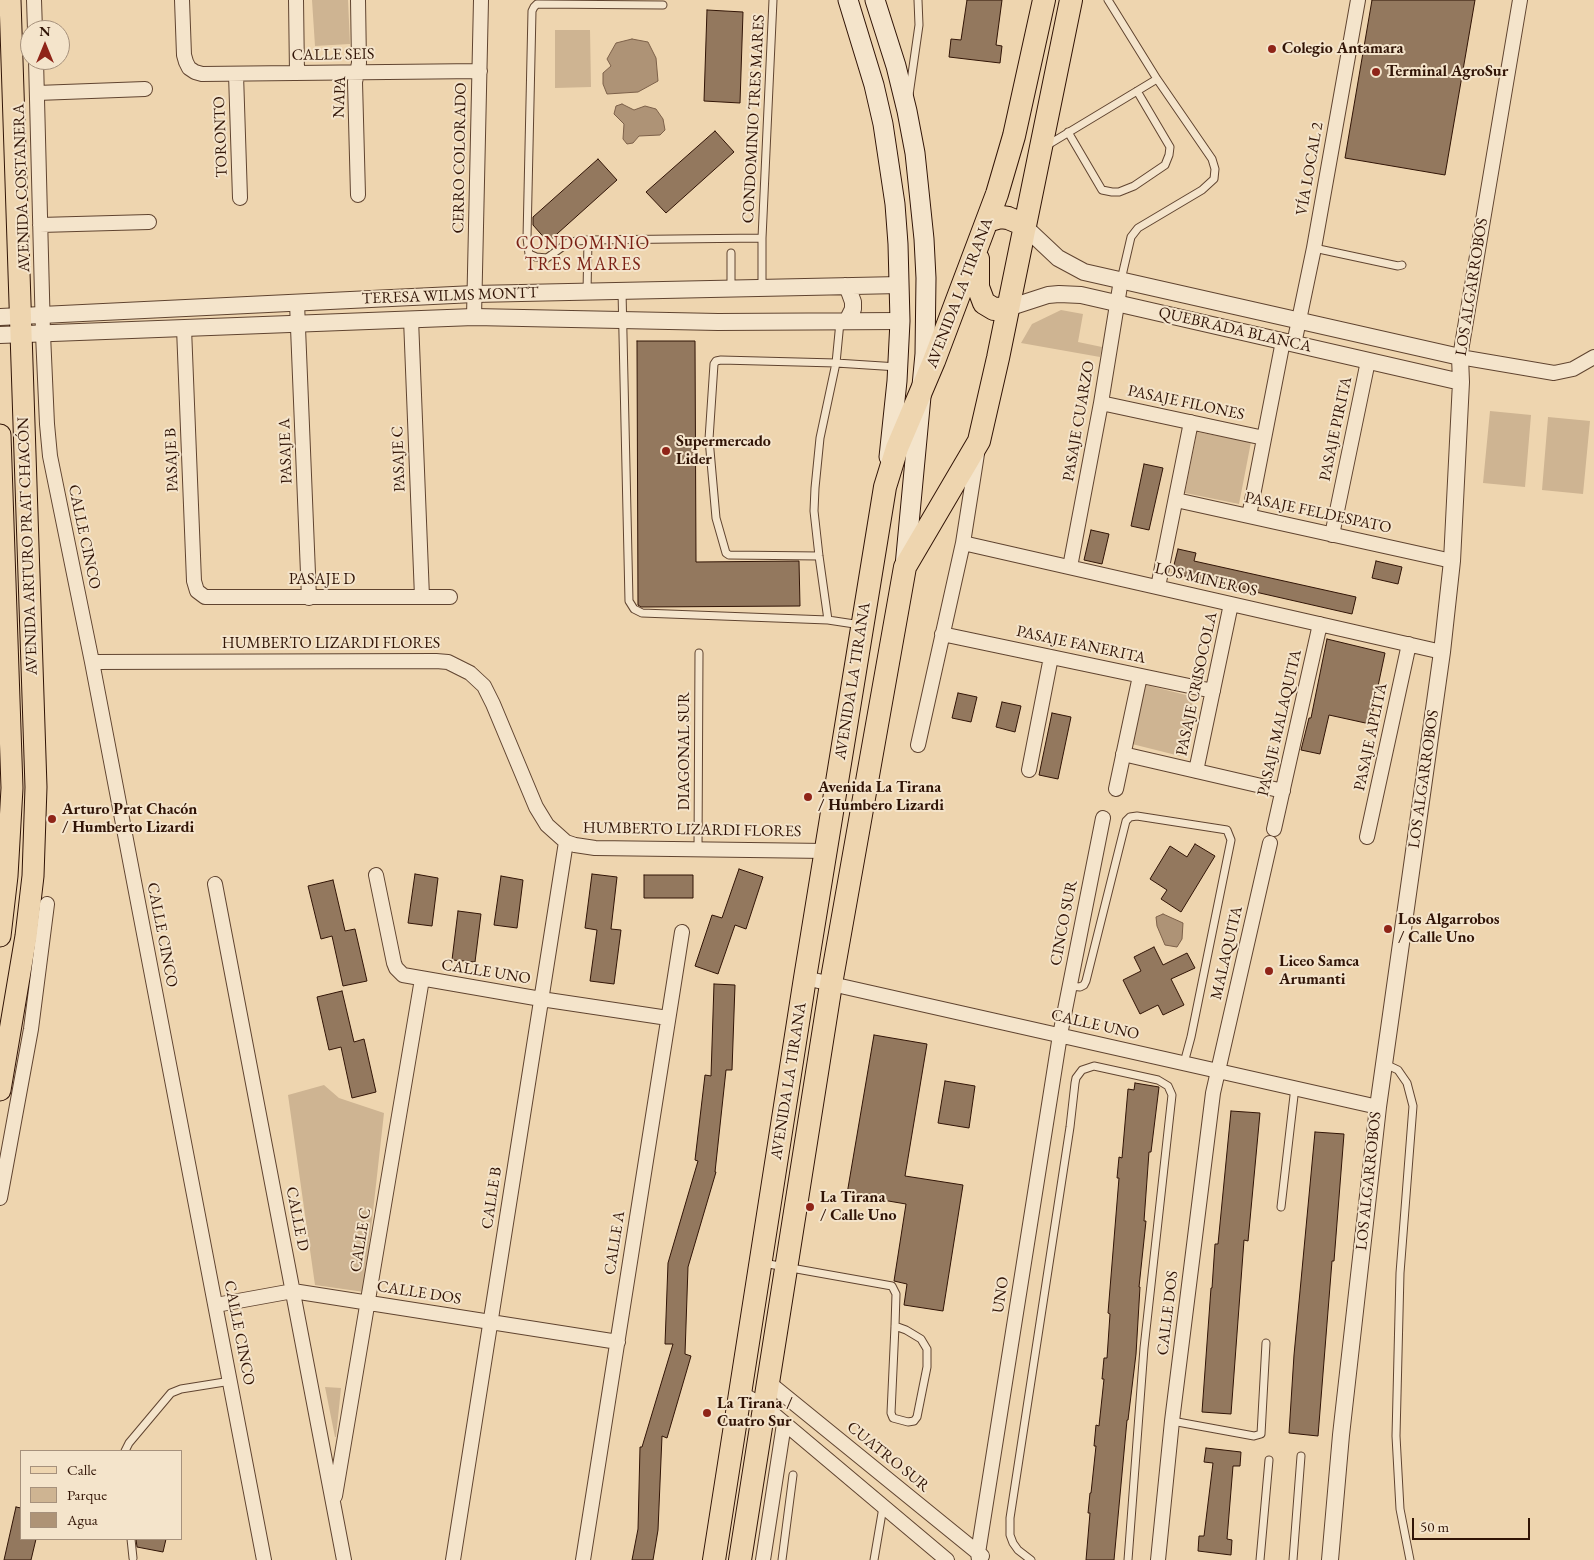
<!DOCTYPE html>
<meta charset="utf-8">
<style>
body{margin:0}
#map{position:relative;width:1594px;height:1560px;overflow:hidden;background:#eed5af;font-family:"EB Garamond",serif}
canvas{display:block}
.legend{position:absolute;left:20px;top:1450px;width:162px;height:90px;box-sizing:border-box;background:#f4e4cb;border:1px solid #a6917c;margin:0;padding:6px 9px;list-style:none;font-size:15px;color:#311406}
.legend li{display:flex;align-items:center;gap:10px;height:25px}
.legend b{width:25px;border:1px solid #a6917c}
.north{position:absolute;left:20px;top:20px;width:50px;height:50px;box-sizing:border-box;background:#f4e4cb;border:1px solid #a6917c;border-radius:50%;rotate:0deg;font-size:14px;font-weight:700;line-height:20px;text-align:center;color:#311406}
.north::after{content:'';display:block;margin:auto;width:18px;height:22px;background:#8f2418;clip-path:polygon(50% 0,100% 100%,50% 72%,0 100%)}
.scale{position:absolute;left:1412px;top:1518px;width:118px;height:22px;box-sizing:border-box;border:2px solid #311406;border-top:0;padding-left:6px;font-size:15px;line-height:18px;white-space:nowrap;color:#311406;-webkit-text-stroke:4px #f4e4cb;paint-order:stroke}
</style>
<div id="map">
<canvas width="1594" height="1560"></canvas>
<ul class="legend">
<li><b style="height:6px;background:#eed5af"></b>Calle</li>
<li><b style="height:14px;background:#ceb492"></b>Parque</li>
<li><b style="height:14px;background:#ae9376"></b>Agua</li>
</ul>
<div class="north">N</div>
<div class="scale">50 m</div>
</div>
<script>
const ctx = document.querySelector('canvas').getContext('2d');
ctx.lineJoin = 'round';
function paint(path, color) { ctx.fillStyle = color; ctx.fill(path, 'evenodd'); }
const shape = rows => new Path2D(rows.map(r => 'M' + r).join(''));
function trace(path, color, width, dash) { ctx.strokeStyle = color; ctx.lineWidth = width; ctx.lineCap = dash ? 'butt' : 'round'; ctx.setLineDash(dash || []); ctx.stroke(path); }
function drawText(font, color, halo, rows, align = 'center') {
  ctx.font = font + ' "EB Garamond",serif'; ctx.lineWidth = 4; ctx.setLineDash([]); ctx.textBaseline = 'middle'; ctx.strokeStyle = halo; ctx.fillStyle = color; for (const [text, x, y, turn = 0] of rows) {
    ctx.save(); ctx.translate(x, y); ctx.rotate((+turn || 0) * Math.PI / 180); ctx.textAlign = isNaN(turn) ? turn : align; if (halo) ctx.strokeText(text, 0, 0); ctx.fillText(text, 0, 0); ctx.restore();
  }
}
paint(shape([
 [312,0,348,0,350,44,315,46],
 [555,30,590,30,591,87,555,88],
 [1061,310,1083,314,1078,342,1102,347,1100,357,1021,343,1032,324],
 [1490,411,1531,415,1525,487,1483,483],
 [1548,417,1590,421,1583,494,1542,490],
 [1197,432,1251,442,1239,504,1185,493],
 [1146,685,1194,697,1180,756,1132,744],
 [324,1085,339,1098,384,1113,364,1292,315,1285,288,1095],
 [325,1387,341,1388,336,1437,335,1437]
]), '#ceb492');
const water = shape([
 [632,39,648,42,656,58,658,81,638,92,607,94,603,84,603,73,611,66,607,59,616,43,632,39],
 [622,104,634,110,645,106,656,109,663,119,665,130,660,135,639,136,633,143,627,144,623,139,624,124,614,114,616,106,622,104],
 [1163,914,1183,923,1182,939,1177,947,1165,945,1157,926,1156,917,1163,914]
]);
paint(water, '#ae9376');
trace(water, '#7c6049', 1);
const building = shape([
 [967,0,1002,0,996,45,1002,46,1000,63,949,57,951,39,961,40,967,0],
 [1372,0,1475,0,1445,175,1345,158,1372,0],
 [707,10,743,12,740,103,704,101,707,10],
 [715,131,734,152,666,213,646,192,715,131],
 [598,159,617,180,548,242,533,225,533,217,598,159],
 [637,341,695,341,696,562,799,561,800,606,641,607,638,605,637,341],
 [1144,464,1163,468,1149,530,1131,526,1144,464],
 [1091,530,1109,534,1102,564,1084,560,1091,530],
 [1178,549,1196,553,1194,561,1356,597,1352,614,1172,573,1178,549],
 [1376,561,1402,567,1398,584,1372,578,1376,561],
 [1327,639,1385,653,1370,724,1329,715,1320,754,1301,750,1309,718,1311,718,1327,639],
 [958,693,977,697,971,722,952,718,958,693],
 [1002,702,1021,706,1015,732,996,727,1002,702],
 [1052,713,1071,717,1058,779,1039,775,1052,713],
 [1195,844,1215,856,1181,912,1161,899,1167,890,1150,879,1170,846,1187,857,1195,844],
 [739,869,763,877,746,929,735,925,718,974,695,966,712,915,722,918,739,869],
 [415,874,438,878,432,926,408,923,415,874],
 [592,874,617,877,611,929,621,930,614,984,590,981,597,930,585,928,592,874],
 [644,875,693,875,693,898,644,898,644,875],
 [501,876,523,880,517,928,494,925,501,876],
 [333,880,345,931,355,929,367,981,343,986,332,936,321,939,308,886,333,880],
 [458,911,481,914,475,962,452,960,458,911],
 [1154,947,1163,965,1187,953,1195,968,1171,979,1184,1005,1163,1015,1158,1005,1140,1014,1123,980,1141,971,1134,957,1154,947],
 [714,984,735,985,732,1070,726,1070,715,1172,716,1172,688,1267,685,1354,691,1356,667,1438,662,1436,658,1530,653,1560,632,1560,638,1529,640,1447,642,1447,673,1344,665,1344,668,1263,698,1161,695,1160,705,1075,711,1076,714,984],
 [342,991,354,1042,364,1039,376,1092,352,1098,341,1047,329,1050,317,997,342,991],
 [874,1035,927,1044,905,1176,963,1185,943,1311,904,1305,907,1284,894,1281,906,1204,847,1194,874,1035],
 [945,1081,975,1086,969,1128,938,1123,945,1081],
 [1135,1083,1159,1087,1151,1152,1149,1152,1144,1221,1146,1221,1139,1287,1140,1287,1136,1354,1128,1420,1127,1420,1114,1560,1086,1560,1090,1513,1088,1513,1090,1493,1091,1493,1096,1446,1094,1446,1096,1425,1099,1426,1104,1379,1102,1379,1104,1358,1107,1358,1110,1314,1108,1313,1119,1178,1117,1178,1119,1157,1122,1158,1128,1089,1134,1090,1135,1083],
 [1231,1111,1260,1113,1248,1241,1244,1240,1231,1414,1202,1412,1211,1288,1212,1288,1215,1244,1218,1244,1231,1111],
 [1315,1132,1344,1134,1334,1261,1332,1261,1318,1436,1289,1433,1294,1355,1315,1132],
 [1206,1448,1241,1452,1240,1466,1233,1466,1227,1539,1232,1540,1231,1555,1198,1551,1199,1536,1204,1536,1213,1463,1204,1462,1206,1448],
 [16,1507,21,1508,21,1539,36,1539,31,1560,4,1560,16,1507],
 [136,1539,166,1539,163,1552,137,1547,136,1539]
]);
paint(building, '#93785e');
trace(building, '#311406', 1);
const service = shape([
 [1108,0,1157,79,1212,159,1215,169,1214,179,1202,190,1138,228,1131,237,1121,280],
 [663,5,537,4,534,7,532,11,527,238,529,254,536,257,547,258,569,242,588,240,762,238],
 [909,95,919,25,918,0],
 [1068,132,1102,190,1112,192,1119,192,1134,186,1165,165,1169,155,1170,147,1137,91],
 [1046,146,1157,79],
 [1314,248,1398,266,1402,265],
 [731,288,731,253],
 [762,288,762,238,773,0],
 [622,291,629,601,634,609,642,613,828,620,861,625],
 [587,292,588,240],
 [819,556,729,555,726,553,716,518,709,439,714,364,716,361,721,360,836,363,898,367],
 [828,620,819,556,814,511,815,488,820,438,836,363,840,322],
 [698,850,699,653],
 [1070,986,1080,987,1084,985,1086,981,1126,821,1130,817,1137,816,1227,830,1231,840,1191,1037,1184,1063],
 [1385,1064,1398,1070,1407,1083,1413,1106,1400,1273,1396,1436,1400,1509,1410,1560],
 [1281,1207,1295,1087],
 [763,1263,892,1286,896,1294,895,1326,891,1413,893,1418,908,1422,914,1421,917,1417,927,1367,927,1349,921,1339,906,1330,895,1326],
 [1172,1421,1254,1436,1261,1434,1266,1343],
 [125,1451,129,1443,171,1393,181,1389,231,1381],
 [131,1539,133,1558],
 [782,1560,793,1475],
 [874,1560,883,1507],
 [1031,1560,1018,1550,1013,1543,1010,1535,1010,1518,1070,1127,1075,1083,1076,1078,1082,1070,1094,1066,1158,1080,1168,1086,1172,1095,1144,1348,1128,1560],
 [1260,1560,1269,1460],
 [1293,1560,1301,1456]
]);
const minor = shape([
 [34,0,35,30],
 [182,0,184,55,186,62,189,68,195,72,202,74,480,71],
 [296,0,297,73],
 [358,0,359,63,355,82,358,195],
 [1520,0,1460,357,1554,373,1573,369,1594,357],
 [36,60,43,334,47,424,50,456,92,662,264,1560],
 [236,74,240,198],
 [37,93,145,89],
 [40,225,149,222],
 [297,303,309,598],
 [474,317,481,0],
 [411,319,422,597],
 [184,328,194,581,197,591,205,597,450,597],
 [1294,344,1314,248,1358,0],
 [1101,403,1264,438],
 [1176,500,1452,561],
 [1249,516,1283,341],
 [1332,535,1368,361],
 [963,543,1442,652],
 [1070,567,1101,403,1121,280],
 [1158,587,1191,422],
 [942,634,1213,691],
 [92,662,436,661,448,662,470,673,484,686,493,704,536,807,547,825,566,842,575,845,595,848,826,851],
 [918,745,963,543,977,454],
 [1123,754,1283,791],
 [1029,770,1051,657],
 [1196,771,1231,604],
 [1116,789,1140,676],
 [1274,829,1320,624],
 [1367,837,1409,644],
 [376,875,394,963,396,968,403,975,541,999,668,1018],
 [215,884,344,1560],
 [805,978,1378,1107],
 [0,1198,31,1029,47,904],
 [216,1305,293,1291,618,1342],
 [768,1382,982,1556],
 [740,1393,764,1406,947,1560],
 [335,1496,422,979],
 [453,1560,566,842],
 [583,1560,682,932],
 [763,1560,784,1424],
 [979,1560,978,1553,1060,1035,1103,818],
 [1158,1560,1172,1421,1213,1093,1270,843]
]);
const tertiary = shape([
 [1025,227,1058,258,1084,272,1460,357,1461,382,1452,561,1442,652,1378,1107,1341,1435,1330,1560],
 [845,286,849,291,853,302,853,309,847,321],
 [1008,308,1048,295,1059,294,1081,295,1461,382],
 [0,317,474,294,900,285],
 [0,335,474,317,718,322,900,321]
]);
const secondary = shape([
 [848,0,874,85,883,124,895,204,898,244,900,321,897,381,889,457],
 [875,0,896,66,907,111,915,153,924,239,926,278,925,354,905,566]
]);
const primary = shape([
 [0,435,12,788,7,876,0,936],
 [0,1090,26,936,33,876,36,787,10,0]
]);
const trunk = shape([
 [987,221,1001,217,1008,218,1020,223,1025,227],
 [978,259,978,287,984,303,994,309,1008,308],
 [714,1560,805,978,885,487,897,448,934,361,997,194,1014,136,1044,0],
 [740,1560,831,984,905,567,979,441,998,358,1071,0]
]);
trace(service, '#604430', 9);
trace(minor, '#604430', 16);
trace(tertiary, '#604430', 18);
trace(secondary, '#311406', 21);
trace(primary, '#311406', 23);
trace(trunk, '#311406', 24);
trace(service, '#f4e4cb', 7);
trace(minor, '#f4e4cb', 14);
trace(tertiary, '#f4e4cb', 16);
trace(secondary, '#f4e4cb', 19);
trace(primary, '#eed5af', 21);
trace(trunk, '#eed5af', 22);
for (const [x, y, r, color] of [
 [1272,49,5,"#8f2418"],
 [1376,72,5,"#8f2418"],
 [666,451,5,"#8f2418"],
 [808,797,5,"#8f2418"],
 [52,819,5,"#8f2418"],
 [1388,929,5,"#8f2418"],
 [1269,971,5,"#8f2418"],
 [810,1207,5,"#8f2418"],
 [707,1413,5,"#8f2418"]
]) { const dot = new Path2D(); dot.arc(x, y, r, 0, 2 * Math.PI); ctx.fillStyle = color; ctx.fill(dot); trace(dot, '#f4e4cb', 2); }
drawText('bold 16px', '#311406', '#f4e4cb', [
 ["Colegio Antamara",1282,49],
 ["Terminal AgroSur",1386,72],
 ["Supermercado",676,442],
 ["Lider",676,460],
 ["Avenida La Tirana",818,788],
 ["/ Humbero Lizardi",818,806],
 ["Arturo Prat Chacón",62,810],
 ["/ Humberto Lizardi",62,828],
 ["Los Algarrobos",1398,920],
 ["/ Calle Uno",1398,938],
 ["Liceo Samca",1279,962],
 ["Arumanti",1279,980],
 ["La Tirana",820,1198],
 ["/ Calle Uno",820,1216],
 ["La Tirana /",717,1404],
 ["Cuatro Sur",717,1422]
], 'left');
drawText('16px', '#311406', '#f4e4cb', [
 ["CALLE SEIS",333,55,-1],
 ["NAPA",340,97,-88],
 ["CONDOMINIO TRES MARES",754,119,-87],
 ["TORONTO",221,137,-92],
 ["CERRO COLORADO",460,158,-89],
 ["VÍA LOCAL 2",1310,169,-80],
 ["AVENIDA COSTANERA",22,188,-92],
 ["LOS ALGARROBOS",1472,287,-81],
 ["AVENIDA LA TIRANA",960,293,-69],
 ["TERESA WILMS MONTT",450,296,-2],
 ["QUEBRADA BLANCA",1235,330,13],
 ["PASAJE FILONES",1186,403,12],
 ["PASAJE CUARZO",1079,421,-80],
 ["PASAJE PIRITA",1336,429,-78],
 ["PASAJE A",286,451,-92],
 ["PASAJE C",399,459,-92],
 ["PASAJE B",172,460,-92],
 ["PASAJE FELDESPATO",1318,513,12],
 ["CALLE CINCO",84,537,78],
 ["AVENIDA ARTURO PRAT CHACÓN",28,546,-92],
 ["PASAJE D",322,580],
 ["LOS MINEROS",1206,580,13],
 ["HUMBERTO LIZARDI FLORES",331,644],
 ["PASAJE FANERITA",1081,645,12],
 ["AVENIDA LA TIRANA",853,681,-81],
 ["PASAJE CRISOCOLA",1197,684,-78],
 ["PASAJE MALAQUITA",1280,723,-77],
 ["PASAJE APLITA",1371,737,-78],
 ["DIAGONAL SUR",685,751,-90],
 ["LOS ALGARROBOS",1424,779,-82],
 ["HUMBERTO LIZARDI FLORES",692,830,1],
 ["CINCO SUR",1064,923,-79],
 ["CALLE CINCO",162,935,79],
 ["MALAQUITA",1227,953,-77],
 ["CALLE UNO",486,972,9],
 ["CALLE UNO",1095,1025,13],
 ["AVENIDA LA TIRANA",789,1081,-81],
 ["LOS ALGARROBOS",1369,1181,-84],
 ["CALLE B",492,1198,-81],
 ["CALLE D",297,1219,79],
 ["CALLE C",361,1240,-81],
 ["CALLE A",615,1243,-81],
 ["CALLE DOS",419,1293,9],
 ["UNO",1001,1295,-81],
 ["CALLE DOS",1168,1313,-83],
 ["CALLE CINCO",239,1333,79],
 ["CUATRO SUR",888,1457,39]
]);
ctx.letterSpacing = '1px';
drawText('18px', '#7a1f14', '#f4e4cb', [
 ["CONDOMINIO",583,244],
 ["TRES MARES",583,265]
]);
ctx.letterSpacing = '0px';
</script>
